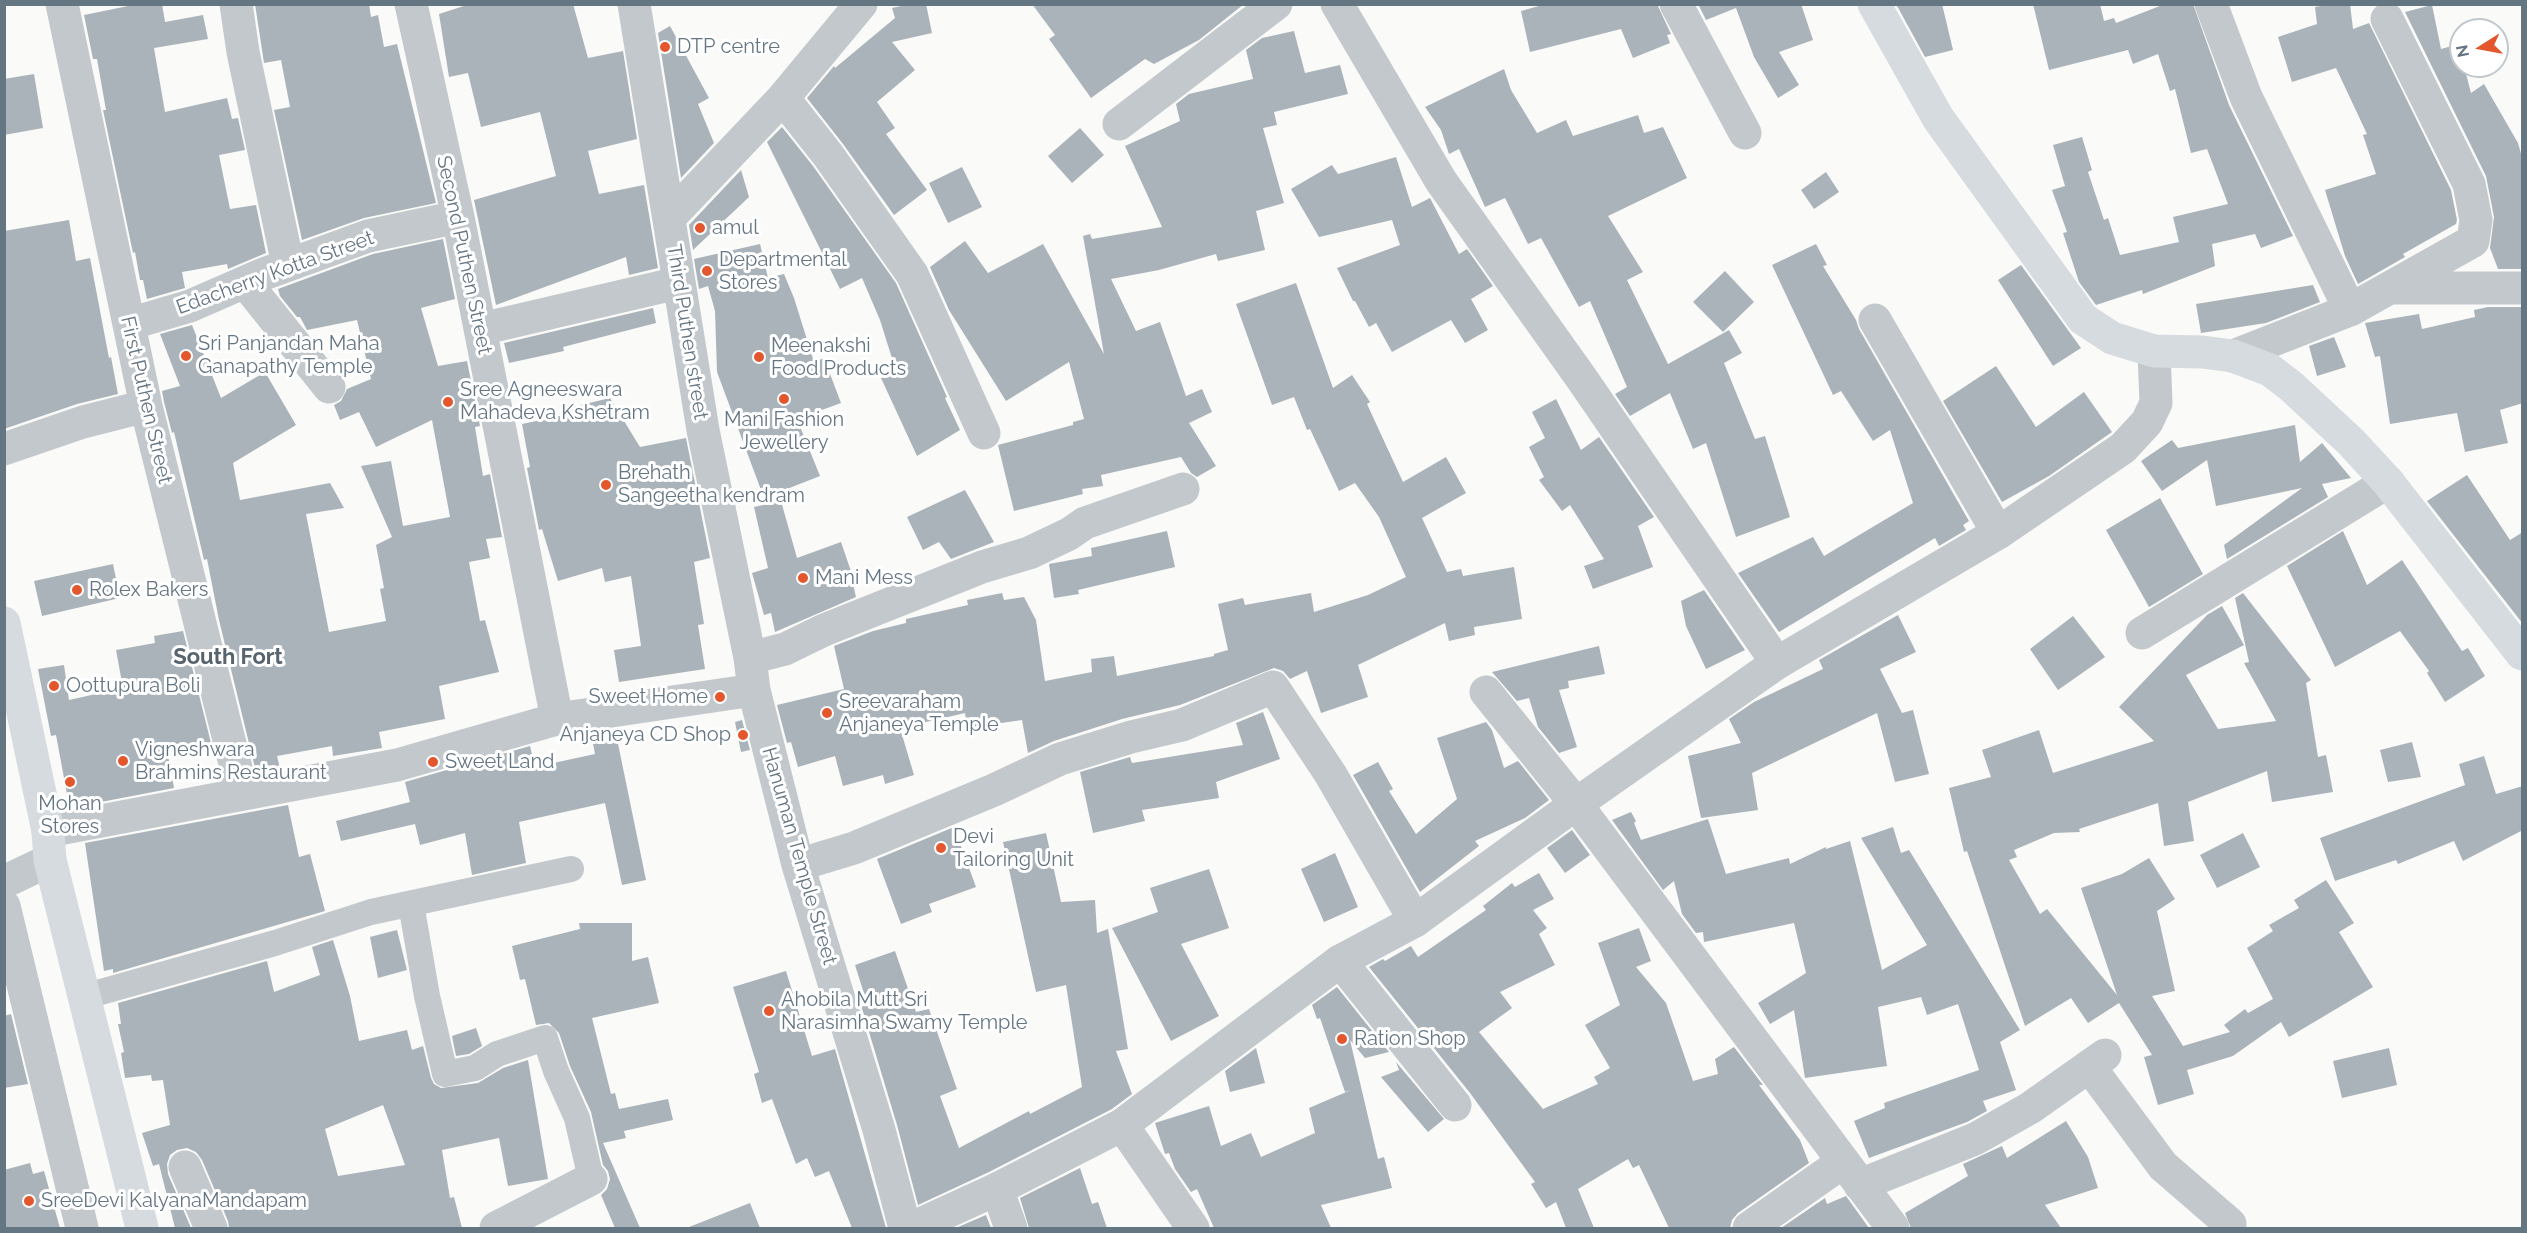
<!DOCTYPE html>
<style>
body{margin:0}
#map{position:relative;width:2527px;height:1233px;overflow:hidden;background:#fafaf8;font-family:Raleway,sans-serif}
canvas{display:block}
.frame{position:absolute;inset:0;border:6px solid #657683;pointer-events:none}
.north{position:absolute;left:2449px;top:18px;width:60px;height:60px;box-sizing:border-box;background:#fff;border:2px solid #c1c8cd;border-radius:50%;rotate:259deg;font-size:16px;font-weight:700;line-height:24px;text-align:center;color:#657683}
.north::after{content:'';display:block;margin:auto;width:21px;height:27px;background:#e4572e;clip-path:polygon(50% 0,100% 100%,50% 72%,0 100%)}
</style>
<div id="map">
<canvas width="2527" height="1233"></canvas>
<div class="frame"></div>
<div class="north">N</div>
</div>
<script>
const ctx = document.querySelector('canvas').getContext('2d');
ctx.lineJoin = 'round';
function paint(path, color) { ctx.fillStyle = color; ctx.fill(path, 'evenodd'); }
const shape = rows => new Path2D(rows.map(r => 'M' + r).join(''));
function trace(path, color, width, dash) { ctx.strokeStyle = color; ctx.lineWidth = width; ctx.lineCap = dash ? 'butt' : 'round'; ctx.setLineDash(dash || []); ctx.stroke(path); }
function drawText(font, color, halo, rows, align = 'center') {
  ctx.font = font + ' Raleway,sans-serif'; ctx.lineWidth = 6; ctx.setLineDash([]); ctx.textBaseline = 'middle'; ctx.strokeStyle = halo; ctx.fillStyle = color; for (const [text, x, y, turn = 0] of rows) {
    ctx.save(); ctx.translate(x, y); ctx.rotate((+turn || 0) * Math.PI / 180); ctx.textAlign = isNaN(turn) ? turn : align; if (halo) ctx.strokeText(text, 0, 0); ctx.fillText(text, 0, 0); ctx.restore();
  }
}
paint(shape([
 [138,4,162,4,165,22,203,15,208,39,154,48,165,112,227,98,232,119,238,118,245,150,219,155,230,209,256,205,266,253,228,269,227,264,182,272,185,288,147,299,143,280,140,280,135,252,133,253,103,110,106,110,97,59,93,59,84,15],
 [255,4,369,4,371,17,378,15,384,47,397,44,436,203,364,218,302,240,274,110,290,107,281,60,264,63],
 [470,4,573,4,588,58,623,51,637,139,588,151,599,194,644,185,658,268,629,275,626,257,496,305,474,200,556,176,540,112,481,127,468,73,449,77,439,14],
 [910,4,926,4,932,33,892,42,915,70,877,102,895,128,886,134,927,190,894,215,843,144,807,98,834,66,835,68,895,18,892,8],
 [1032,4,1244,4,1199,40,1154,64,1145,59,1091,98,1049,39,1055,35],
 [1546,4,1657,4,1671,34,1667,35,1670,43,1633,58,1621,29,1530,52,1521,11],
 [1698,4,1801,4,1813,40,1779,52,1799,85,1778,98,1754,57,1736,8,1706,20],
 [1896,4,1942,4,1953,50,1925,57],
 [2033,4,2100,4,2104,21,2114,18,2116,23,2165,4,2193,4,2229,105,2293,236,2261,248,2255,234,2212,244,2215,266,2143,294,2142,290,2096,305,2079,282,2063,233,2067,232,2052,190,2065,186,2053,145,2082,137,2092,170,2088,172,2104,220,2108,218,2120,255,2179,242,2173,217,2228,204,2207,149,2191,153,2175,89,2170,91,2158,54,2133,64,2128,50,2049,70],
 [2333,4,2350,4,2353,29,2369,23,2451,190,2457,220,2456,224,2403,254,2405,257,2358,284,2345,256,2325,190,2376,174,2363,135,2367,134,2336,68,2292,82,2278,37,2317,24,2315,7],
 [2432,5,2441,49,2459,44,2461,66,2464,66,2471,93,2484,84,2518,143,2523,161,2523,269,2498,269,2490,248,2494,217,2486,176,2405,12],
 [670,26,709,98,698,104,714,143,681,178,658,33],
 [1294,31,1305,73,1340,65,1348,94,1274,112,1277,125,1263,128,1284,203,1256,211,1265,250,1218,261,1216,254,1159,270,1111,279,1136,331,1160,322,1186,396,1202,389,1212,412,1189,423,1216,466,1197,477,1191,473,1181,457,1101,475,1103,486,1082,489,1083,494,1014,511,998,445,1073,425,1073,422,1084,419,1069,362,1006,401,949,310,930,267,965,241,988,273,1043,244,1104,354,1083,236,1090,234,1092,239,1162,227,1125,146,1180,121,1176,104,1189,94,1253,79,1246,50,1262,38],
 [1504,69,1511,90,1537,133,1566,120,1573,136,1638,115,1644,133,1663,127,1687,178,1608,216,1643,272,1627,280,1668,364,1729,330,1742,353,1724,363,1755,439,1765,436,1790,517,1736,537,1706,443,1693,449,1670,393,1630,416,1615,394,1627,387,1590,301,1579,307,1541,238,1528,244,1505,198,1485,207,1459,149,1449,154,1441,130,1425,107],
 [34,74,43,128,4,135,4,79],
 [782,127,813,166,896,283,947,397,945,398,960,430,917,456,881,378,896,371,880,320,862,278,840,289,767,142],
 [1080,128,1104,155,1072,183,1048,156],
 [1396,157,1412,207,1430,198,1459,254,1467,249,1493,286,1471,299,1488,330,1465,343,1451,320,1392,352,1376,323,1369,327,1355,301,1353,301,1337,268,1400,245,1392,220,1319,237,1291,189,1332,165,1338,174],
 [962,167,982,207,948,223,929,183],
 [741,170,749,197,693,250,689,225],
 [1826,172,1839,192,1814,209,1801,190],
 [69,220,76,261,90,258,109,358,111,357,118,394,77,404,4,429,4,231],
 [443,239,455,299,421,308,438,366,467,361,480,426,475,427,483,476,490,474,502,537,486,539,490,558,469,562,480,621,485,620,499,672,439,686,445,719,379,732,382,748,333,756,332,746,277,756,280,768,256,772,219,620,207,559,204,560,174,432,172,433,164,402,162,391,180,386,160,334,192,325,221,398,265,372,296,425,233,463,240,500,330,483,344,508,306,514,329,632,386,621,380,589,384,588,376,545,392,537,361,466,391,461,403,526,450,517,432,420,376,447,359,412,340,420,334,405,341,401,347,389,371,379,357,320,307,330,300,317,297,317,280,296,278,289,373,254],
 [760,244,768,278,784,274,794,298,814,362,824,358,841,403,797,419,820,476,764,498,717,372,715,311,708,286,699,289,694,259],
 [1816,244,1827,265,1823,266,1856,320,1859,329,1969,521,1963,525,1966,530,1939,546,1935,538,1779,632,1738,573,1813,537,1824,556,1913,503,1890,430,1873,441,1841,391,1833,395,1772,265],
 [2021,265,2081,348,2053,366,1998,280],
 [1725,271,1754,302,1723,332,1693,302],
 [1296,283,1333,388,1352,375,1370,402,1367,404,1403,482,1446,457,1466,493,1422,518,1447,572,1461,569,1463,576,1514,567,1522,619,1474,627,1475,635,1449,641,1445,623,1358,665,1368,697,1321,713,1307,671,1290,679,1283,671,1274,668,1180,705,1122,719,1054,741,1028,753,1022,720,967,728,965,713,900,728,914,775,885,784,883,775,843,786,835,756,798,767,791,742,787,743,777,705,844,689,834,646,873,631,906,623,906,619,968,605,967,600,1002,593,1004,600,1024,597,1036,620,1045,681,1092,672,1091,659,1114,656,1117,676,1214,656,1214,654,1228,650,1218,604,1243,598,1245,605,1311,593,1314,612,1368,595,1406,577,1379,517,1355,483,1339,491,1310,429,1307,430,1294,397,1272,405,1236,304],
 [2313,285,2320,302,2266,323,2201,333,2196,304],
 [2488,307,2523,307,2523,403,2500,410,2508,443,2465,452,2457,413,2390,424,2380,356,2375,357,2365,323,2419,314,2422,329,2475,317,2474,310],
 [653,308,656,323,563,347,564,351,509,363,504,343],
 [2334,337,2346,367,2317,376,2309,346],
 [1996,366,2036,427,2084,392,2112,432,2049,476,2002,502,1943,401],
 [610,398,640,447,686,438,710,558,694,562,704,624,698,625,705,669,619,682,614,650,641,646,631,576,605,582,602,568,558,581,542,529,539,530,527,468,530,467,522,424,565,415,564,409],
 [1556,399,1581,450,1599,437,1654,517,1638,526,1653,567,1593,589,1584,566,1604,559,1570,505,1562,511,1539,480,1544,477,1529,447,1545,438,1532,412],
 [2295,425,2300,462,2322,443,2351,478,2322,484,2328,497,2227,559,2224,545,2302,488,2216,506,2207,460,2162,491,2141,461,2172,440,2178,448],
 [2467,475,2510,540,2523,532,2523,624,2427,501],
 [965,490,994,542,951,559,939,542,923,550,907,517],
 [2160,498,2203,574,2149,607,2106,530],
 [781,501,797,558,841,542,855,583,853,584,856,597,775,632,771,613,764,615,752,573,768,568,754,507],
 [1167,531,1175,567,1078,590,1079,594,1054,598,1049,564,1092,556,1091,548],
 [2343,531,2367,585,2402,560,2462,651,2468,648,2485,676,2445,702,2427,673,2429,671,2400,631,2335,667,2287,566],
 [113,564,120,598,42,616,34,581],
 [1704,590,1745,650,1706,669,1686,626,1681,601],
 [2243,593,2311,680,2306,683,2318,757,2326,755,2333,792,2272,802,2267,771,2188,802,2194,841,2164,846,2158,803,2079,829,2080,832,2054,833,2014,850,2017,857,2009,860,2040,914,2047,909,2117,995,2081,888,2122,874,2149,858,2175,899,2157,911,2175,991,2152,996,2183,1046,2230,1032,2224,1025,2245,1009,2248,1013,2273,999,2247,948,2273,931,2269,925,2299,908,2294,900,2326,880,2354,923,2339,932,2373,987,2289,1037,2281,1022,2233,1056,2187,1070,2194,1094,2158,1105,2144,1057,2152,1055,2119,1003,2088,1023,2071,998,2025,1026,1967,851,1964,852,1949,788,1991,777,1982,750,2039,730,2053,773,2154,741,2119,707,2207,615,2222,606,2244,645,2186,675,2218,729,2276,721,2244,663,2249,662,2235,598],
 [1898,615,1916,652,1880,669,1902,713,1913,710,1929,774,1895,782,1877,713,1752,773,1758,810,1701,818,1688,756,1741,743,1729,719,1754,702,1823,669,1819,660],
 [2073,616,2105,657,2058,690,2030,649],
 [183,631,212,747,168,755,174,788,80,806,80,803,69,805,56,735,51,736,38,669,64,665,69,700,123,688,116,650,155,643,154,636],
 [1599,646,1605,674,1568,681,1569,688,1559,690,1577,747,1559,753,1538,727,1529,698,1517,701,1492,672],
 [1263,712,1280,759,1216,782,1219,798,1142,810,1145,821,1093,833,1080,772,1130,757,1132,763,1243,745,1236,723],
 [742,720,750,750,741,752,735,722],
 [1486,722,1492,730,1504,768,1518,761,1549,800,1525,818,1475,841,1479,846,1420,892,1353,775,1378,762,1393,789,1389,791,1416,834,1457,799,1437,738],
 [615,729,646,880,622,885,605,803,519,822,526,863,472,875,465,833,420,845,415,824,341,841,336,821,410,802,405,782,530,746,535,767,595,754,591,733],
 [2412,742,2421,777,2388,782,2380,750],
 [2484,756,2496,794,2523,786,2523,830,2463,861,2454,841,2398,864,2396,860,2335,881,2320,838,2465,785,2459,764],
 [288,805,299,857,310,854,325,911,113,973,113,969,104,971,85,843],
 [1631,812,1636,821,1634,823,1641,840,1708,819,1726,874,1789,858,1790,864,1826,847,1826,849,1850,841,1882,970,1927,945,1861,838,1893,827,1901,853,1909,850,2020,1030,2000,1042,2016,1090,1983,1101,1987,1111,1967,1122,1869,1158,1854,1121,1885,1108,1884,1103,1979,1070,1958,1004,1927,1015,1921,997,1878,1007,1887,1066,1805,1078,1794,1010,1770,1024,1758,1003,1806,973,1794,923,1704,942,1703,932,1696,933,1682,914,1674,881,1663,890,1612,820],
 [954,827,976,887,929,904,932,912,901,924,877,859],
 [1572,830,1590,855,1565,873,1547,848],
 [1046,833,1061,902,1095,900,1097,933,1108,929,1128,1049,1116,1051,1132,1094,1112,1109,989,1172,918,1205,897,1125,860,1002,866,1000,855,965,895,951,916,1012,929,1009,957,1089,940,1096,959,1148,1029,1111,1030,1114,1082,1087,1066,985,1036,992,1003,842],
 [2243,833,2260,867,2217,888,2200,855],
 [1335,853,1358,907,1324,922,1301,869],
 [1209,869,1229,928,1181,944,1219,1016,1171,1041,1112,928,1158,912,1150,888],
 [1539,873,1554,899,1533,910,1547,928,1539,934,1555,965,1500,992,1512,1008,1479,1032,1543,1109,1598,1084,1594,1077,1610,1068,1585,1025,1620,1005,1598,943,1639,928,1651,961,1636,967,1666,1003,1693,1081,1718,1074,1715,1059,1734,1047,1763,1085,1759,1085,1800,1140,1809,1163,1738,1213,1732,1220,1730,1228,1669,1228,1639,1165,1633,1168,1628,1159,1578,1189,1594,1228,1566,1228,1556,1202,1546,1208,1531,1184,1535,1182,1470,1093,1369,967,1383,959,1385,961,1411,946,1418,957,1486,910,1483,906,1512,883,1515,887],
 [579,923,632,923,632,961,648,957,659,1003,592,1018,611,1094,615,1093,619,1109,668,1099,673,1120,624,1131,626,1138,603,1143,640,1228,615,1228,601,1195,607,1189,610,1179,608,1171,603,1165,591,1112,570,1066,559,1033,549,1023,536,1025,525,979,520,980,512,946,580,929],
 [397,930,407,970,378,978,370,937],
 [333,940,350,996,359,1041,407,1030,412,1050,423,1046,431,1078,434,1084,441,1088,478,1083,503,1068,528,1060,548,1179,508,1186,499,1138,442,1150,450,1198,454,1197,462,1228,229,1228,228,1221,202,1160,196,1152,187,1148,177,1150,170,1155,167,1164,168,1174,191,1228,175,1228,159,1164,153,1166,142,1133,170,1125,163,1080,152,1081,151,1075,125,1078,121,1053,124,1052,118,1024,121,1024,118,1003,267,961,274,992,320,975,312,947],
 [383,1105,405,1165,338,1176,325,1129],
 [786,971,812,1056,835,1049,886,1228,852,1228,829,1171,815,1177,807,1158,796,1164,772,1099,762,1103,754,1074,759,1072,733,987],
 [1337,987,1389,1052,1365,1058,1350,1040,1378,1159,1384,1157,1392,1188,1321,1205,1331,1228,1214,1228,1197,1189,1191,1192,1175,1169,1169,1153,1165,1154,1155,1123,1209,1106,1221,1146,1251,1133,1261,1157,1315,1133,1309,1108,1351,1090,1345,1092,1320,1018,1317,1019,1312,1005],
 [11,1014,28,1084,4,1088,4,1016],
 [476,1028,482,1046,469,1054,456,1056,452,1036],
 [1256,1048,1265,1083,1230,1092,1225,1071],
 [2389,1048,2397,1085,2342,1098,2333,1061],
 [1396,1062,1444,1119,1428,1132,1381,1077,1399,1070],
 [2066,1121,2088,1157,2098,1188,2045,1205,2061,1228,1911,1228,1905,1213,1968,1176,1963,1164,2002,1146,2007,1158],
 [30,1163,33,1174,44,1171,60,1228,4,1228,4,1170],
 [1080,1168,1092,1204,1098,1202,1107,1228,1029,1228,1020,1198],
 [1846,1196,1869,1228,1781,1228,1825,1198,1827,1204],
 [750,1203,760,1228,689,1228,689,1227],
 [986,1215,991,1228,958,1228,958,1227]
]), '#aab3b9');
trace(shape([
 [411,904,427,996,445,1074,475,1068,497,1054,545,1038,556,1071,577,1118,591,1179],
 [83,997,275,943,371,912,571,869]
]), '#c3c8cc', 26);
trace(shape([
 [62,4,146,406,242,792],
 [236,4,243,52,288,265],
 [411,4,458,217,557,719],
 [1337,4,1441,181,1582,379,1777,663],
 [1676,4,1745,133],
 [2211,4,2246,97,2350,310],
 [783,98,828,155,912,274,984,433],
 [1119,124,1276,4],
 [670,217,783,98,861,4],
 [245,282,329,387],
 [2392,288,2522,288],
 [1875,320,1998,533],
 [129,324,190,306,261,275,368,236,458,217],
 [481,329,678,283],
 [2233,356,2350,310,2473,241,2476,220,2469,184,2387,19],
 [4,449,83,422,146,406],
 [2142,633,2388,482],
 [750,658,785,649,824,630,982,567,1029,553,1069,534,1085,523,1183,489],
 [754,690,798,865,879,1130,905,1228],
 [1486,692,1576,804,1893,1228],
 [48,831,397,765,557,719,754,690,750,658,703,430,634,4],
 [798,865,854,848,994,790,1060,759,1131,737,1182,725,1273,687,1331,775,1415,921],
 [4,882,50,860],
 [4,906,82,1228],
 [1340,961,1455,1105],
 [2089,1066,2163,1166,2230,1224],
 [1122,1125,1193,1228],
 [185,1167,211,1228],
 [1860,1185,1975,1139,2030,1108,2105,1055],
 [997,1189,1011,1228],
 [496,1228,591,1179],
 [1749,1228,1843,1162]
]), '#c3c8cc', 33);
trace(shape([
 [912,1228,997,1189,1122,1125,1340,961,1415,921,1576,804,1777,663,1998,533,2123,448,2147,422,2156,403,2154,351]
]), '#c3c8cc', 33);
trace(shape([
 [1874,4,1938,118,2083,319,2112,338,2154,351,2202,352,2233,356,2270,370,2292,387,2351,442,2388,482,2522,654]
]), '#d6dbdf', 33);
trace(shape([
 [4,623,48,831,50,860,142,1228]
]), '#d6dbdf', 33);
for (const [x, y, r, color] of [
 [665,47,6,"#e4572e"],
 [700,228,6,"#e4572e"],
 [707,271,6,"#e4572e"],
 [186,356,6,"#e4572e"],
 [759,357,6,"#e4572e"],
 [784,399,6,"#e4572e"],
 [448,402,6,"#e4572e"],
 [606,485,6,"#e4572e"],
 [803,578,6,"#e4572e"],
 [77,590,6,"#e4572e"],
 [54,686,6,"#e4572e"],
 [720,697,6,"#e4572e"],
 [827,713,6,"#e4572e"],
 [743,735,6,"#e4572e"],
 [123,761,6,"#e4572e"],
 [433,762,6,"#e4572e"],
 [70,782,6,"#e4572e"],
 [941,848,6,"#e4572e"],
 [769,1011,6,"#e4572e"],
 [1342,1039,6,"#e4572e"],
 [29,1201,6,"#e4572e"]
]) { const dot = new Path2D(); dot.arc(x, y, r, 0, 2 * Math.PI); ctx.fillStyle = color; ctx.fill(dot); trace(dot, '#fff', 2); }
drawText('20px', '#657683', '#fff', [
 ["DTP centre",677,47],
 ["amul",712,228],
 ["Departmental",719,260],
 ["Stores",719,283],
 ["Sri Panjandan Maha",198,344],
 ["Ganapathy Temple",198,367],
 ["Meenakshi",771,346],
 ["Food Products",771,369],
 ["Sree Agneeswara",460,390],
 ["Mahadeva Kshetram",460,413],
 ["Mani Fashion",784,420,"center"],
 ["Jewellery",784,443,"center"],
 ["Brehath",618,473],
 ["Sangeetha kendram",618,496],
 ["Mani Mess",815,578],
 ["Rolex Bakers",89,590],
 ["Oottupura Boli",66,686],
 ["Sweet Home",708,697,"right"],
 ["Sreevaraham",839,702],
 ["Anjaneya Temple",839,725],
 ["Anjaneya CD Shop",731,735,"right"],
 ["Vigneshwara",135,750],
 ["Brahmins Restaurant",135,773],
 ["Sweet Land",445,762],
 ["Mohan",70,804,"center"],
 ["Stores",70,827,"center"],
 ["Devi",953,837],
 ["Tailoring Unit",953,860],
 ["Ahobila Mutt Sri",781,1000],
 ["Narasimha Swamy Temple",781,1023],
 ["Ration Shop",1354,1039],
 ["SreeDevi KalyanaMandapam",41,1201]
], 'left');
drawText('20px', '#657683', '#fff', [
 ["Second Puthen Street",464,255,78],
 ["Edacherry Kotta Street",275,273,-20],
 ["Third Puthen street",687,332,81],
 ["First Puthen Street",146,400,77],
 ["Hanuman Temple Street",799,856,74]
]);
drawText('bold 22px', '#57646e', '#fff', [
 ["South Fort",228,657]
]);
</script>
